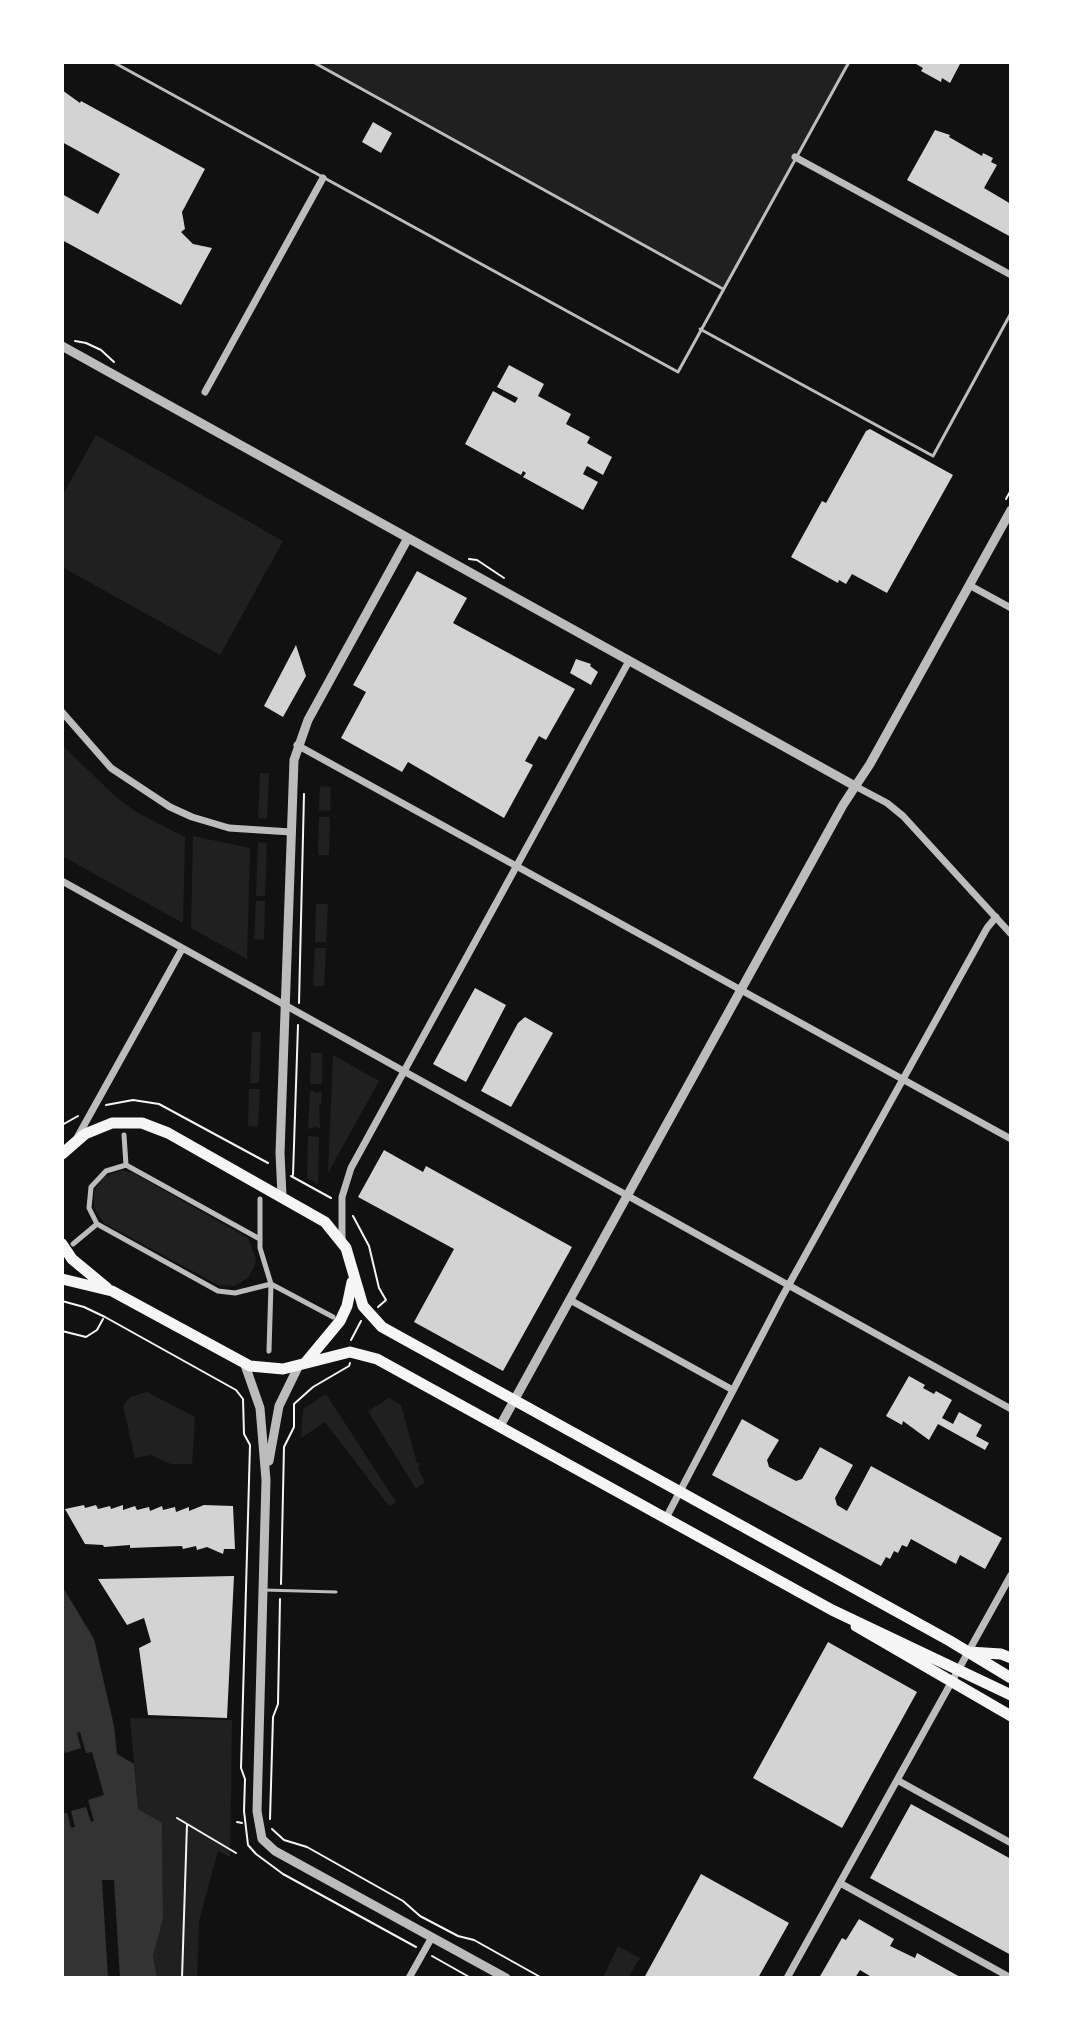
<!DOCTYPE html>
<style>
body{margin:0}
#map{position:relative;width:1073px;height:2040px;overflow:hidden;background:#111;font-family:Mulish,sans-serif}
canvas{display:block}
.frame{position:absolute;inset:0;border:64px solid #fff;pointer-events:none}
</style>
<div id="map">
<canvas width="1073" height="2040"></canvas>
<div class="frame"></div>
</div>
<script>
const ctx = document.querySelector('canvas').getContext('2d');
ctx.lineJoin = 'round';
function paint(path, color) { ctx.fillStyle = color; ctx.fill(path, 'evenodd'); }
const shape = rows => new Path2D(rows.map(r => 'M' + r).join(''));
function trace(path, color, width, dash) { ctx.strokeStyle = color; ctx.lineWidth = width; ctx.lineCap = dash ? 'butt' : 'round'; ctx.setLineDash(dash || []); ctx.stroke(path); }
paint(shape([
 [313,62,849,62,723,289],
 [96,435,283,541,220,655,62,567,62,496],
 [62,745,116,797,136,812,185,837,183,923,62,856],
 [260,773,269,773,267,819,258,818],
 [320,786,331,787,330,811,319,810],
 [319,817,330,817,329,855,318,855],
 [193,836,250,848,247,959,191,928],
 [258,842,267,843,265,896,256,896],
 [256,901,265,901,264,940,254,939],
 [316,904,328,904,326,942,315,942],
 [315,948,326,948,324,986,313,986],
 [252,1032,261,1032,259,1083,250,1083],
 [311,1053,322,1053,322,1084,310,1084],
 [333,1055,379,1081,328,1173],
 [249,1089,260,1089,258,1127,248,1126],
 [310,1090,317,1093,322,1091,321,1104,319,1105,320,1129,316,1127,308,1129],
 [308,1136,319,1137,318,1184,307,1178],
 [122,1170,135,1174,248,1238,256,1258,255,1265,248,1278,234,1286,218,1285,104,1223,94,1208,94,1191,104,1177],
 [147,1392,195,1417,192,1464,171,1464,151,1455,135,1458,123,1406,130,1397],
 [326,1394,396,1502,389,1506,325,1422,301,1438,303,1409],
 [389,1398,401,1405,417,1463,420,1463,418,1469,425,1482,416,1489,368,1411],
 [130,1718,232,1720,230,1857,218,1851,199,1921,197,1978,157,1978,153,1956,163,1919,162,1824,138,1809],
 [618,1946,640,1958,628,1978,603,1978]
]), '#202020');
paint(shape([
 [62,1586,94,1639,114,1726,117,1754,134,1764,138,1809,162,1823,163,1919,153,1956,157,1978,62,1978]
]), '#333');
paint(shape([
 [80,1732,86,1753,92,1752,104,1795,88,1800,94,1821,91,1822,86,1807,71,1811,75,1827,71,1828,67,1813,62,1813,62,1745,65,1753,81,1748,77,1733],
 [102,1880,114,1880,120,1978,108,1978]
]), '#111');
paint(shape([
 [918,62,961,62,950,83,942,78,941,82,921,71,923,68,916,64],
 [62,90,80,103,81,101,205,169,182,212,185,229,181,232,193,244,212,248,181,305,62,240,62,194,98,214,120,174,62,142],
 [373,122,392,133,381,153,362,142],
 [935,130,950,135,949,137,982,156,983,153,993,158,991,162,997,165,984,188,1011,204,1011,237,907,180],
 [509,365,544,384,538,396,571,414,566,424,590,437,587,443,612,457,603,475,587,466,583,474,598,482,583,510,523,477,526,473,523,471,521,475,465,444,493,391,515,403,518,398,497,387],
 [870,429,953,475,887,593,852,574,846,584,839,580,838,583,791,557,822,501,826,503,866,431],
 [417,571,467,598,453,623,575,689,546,740,539,736,525,761,533,765,504,818,408,762,402,772,341,738,366,692,353,685],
 [296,645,306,676,283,717,264,706],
 [576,659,591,664,590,666,598,672,591,685,570,673],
 [475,988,506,1005,466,1082,433,1064],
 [525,1017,553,1033,511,1107,481,1091,518,1023],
 [384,1150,423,1172,426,1166,572,1247,503,1371,414,1322,454,1249,358,1197],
 [909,1376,925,1385,923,1388,934,1394,936,1391,952,1400,942,1418,953,1424,959,1412,982,1425,976,1436,989,1443,985,1450,938,1424,929,1440,903,1421,902,1425,886,1416],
 [742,1419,779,1440,767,1460,769,1467,796,1481,802,1479,820,1447,853,1465,835,1498,837,1505,847,1511,871,1466,1002,1538,985,1569,960,1555,956,1564,911,1539,907,1547,902,1545,898,1553,894,1551,890,1559,886,1557,881,1566,712,1475],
 [84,1505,85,1508,96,1505,98,1509,110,1506,111,1509,123,1505,123,1510,135,1506,137,1510,149,1507,150,1511,162,1506,163,1510,175,1507,176,1512,189,1507,189,1511,204,1505,233,1506,235,1549,224,1549,223,1554,207,1547,197,1550,196,1546,183,1549,182,1546,130,1548,130,1545,104,1547,103,1545,85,1544,65,1509],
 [234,1576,227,1718,148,1715,139,1648,151,1642,144,1618,127,1625,98,1579],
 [828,1642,917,1692,842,1828,753,1778],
 [911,1804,1011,1859,1011,1955,870,1878],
 [701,1874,789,1923,758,1978,644,1978],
 [859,1919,894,1939,890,1946,915,1958,917,1953,962,1978,873,1978,860,1970,855,1978,819,1978,842,1938,846,1940]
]), '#d3d3d3');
trace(shape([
 [75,341,86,343,101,350,114,362],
 [1006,499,1011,490],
 [469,559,477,560,504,578],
 [299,1003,304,794],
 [106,1105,133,1100,159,1104,268,1163],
 [62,1125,78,1116],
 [293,1175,298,1025],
 [291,1176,331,1198],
 [353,1216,369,1246,379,1288,386,1300,378,1307],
 [62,1301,84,1307,105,1317,236,1390,243,1399,244,1434,250,1445,241,1768,245,1779,244,1811,248,1845,256,1854,283,1874,416,1947],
 [62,1331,86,1337,97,1330,103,1319],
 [351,1340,361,1321],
 [281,1584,284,1447,294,1427,294,1404,313,1387,349,1366,350,1363],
 [177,1818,236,1853],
 [270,1819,273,1717,278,1704,280,1599],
 [237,1822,242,1823],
 [272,1829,284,1840,307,1847,403,1901,420,1916,458,1936,474,1940,542,1978],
 [432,1956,471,1978],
 [182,1978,187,1824]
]), '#f5f5f5', 2);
trace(shape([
 [113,62,678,372,849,62],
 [313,62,723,289],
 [700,329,933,456,1011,313],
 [264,1590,336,1592]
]), '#bcbcbc', 3);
trace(shape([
 [124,1135,126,1165],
 [260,1199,260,1248,271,1284,269,1351],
 [258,1238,126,1165,106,1171,91,1187,89,1208,97,1224,218,1291,235,1293,271,1284,333,1317],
 [73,1244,97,1224]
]), '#bcbcbc', 5);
trace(shape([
 [795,157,1011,275],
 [205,392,323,178],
 [969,585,1011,608],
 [62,712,111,768,170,807,192,817,229,828,291,832],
 [297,745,1011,1139],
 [855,786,887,803,903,816,1011,934],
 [62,881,1011,1409],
 [78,1136,182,949],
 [342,1241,342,1197,351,1168,629,661],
 [570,1300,731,1389],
 [666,1518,782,1297,987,928,996,917],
 [897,1780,1011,1843],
 [840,1883,1011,1978],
 [409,1978,432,1937],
 [787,1978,1011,1575]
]), '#bcbcbc', 7);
trace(shape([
 [62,346,855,786],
 [282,1196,280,1153,294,760,308,720,408,538],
 [245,1365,260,1408,266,1480,257,1811,262,1839,275,1851,506,1978],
 [500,1426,843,805,870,764,1011,510],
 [269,1461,279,1406,299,1365]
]), '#bcbcbc', 9);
trace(shape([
 [62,1154,85,1134,112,1123,142,1123,168,1133,325,1222,346,1248,363,1306,382,1327,950,1641,1011,1678],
 [62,1244,72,1259,107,1288],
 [62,1279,112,1291,250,1366,283,1369,350,1352,377,1359,832,1610,1011,1695],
 [306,1362,340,1321,347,1306,352,1282],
 [856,1626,1011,1716],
 [969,1652,1001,1654,1011,1658]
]), '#f5f5f5', 11);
</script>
